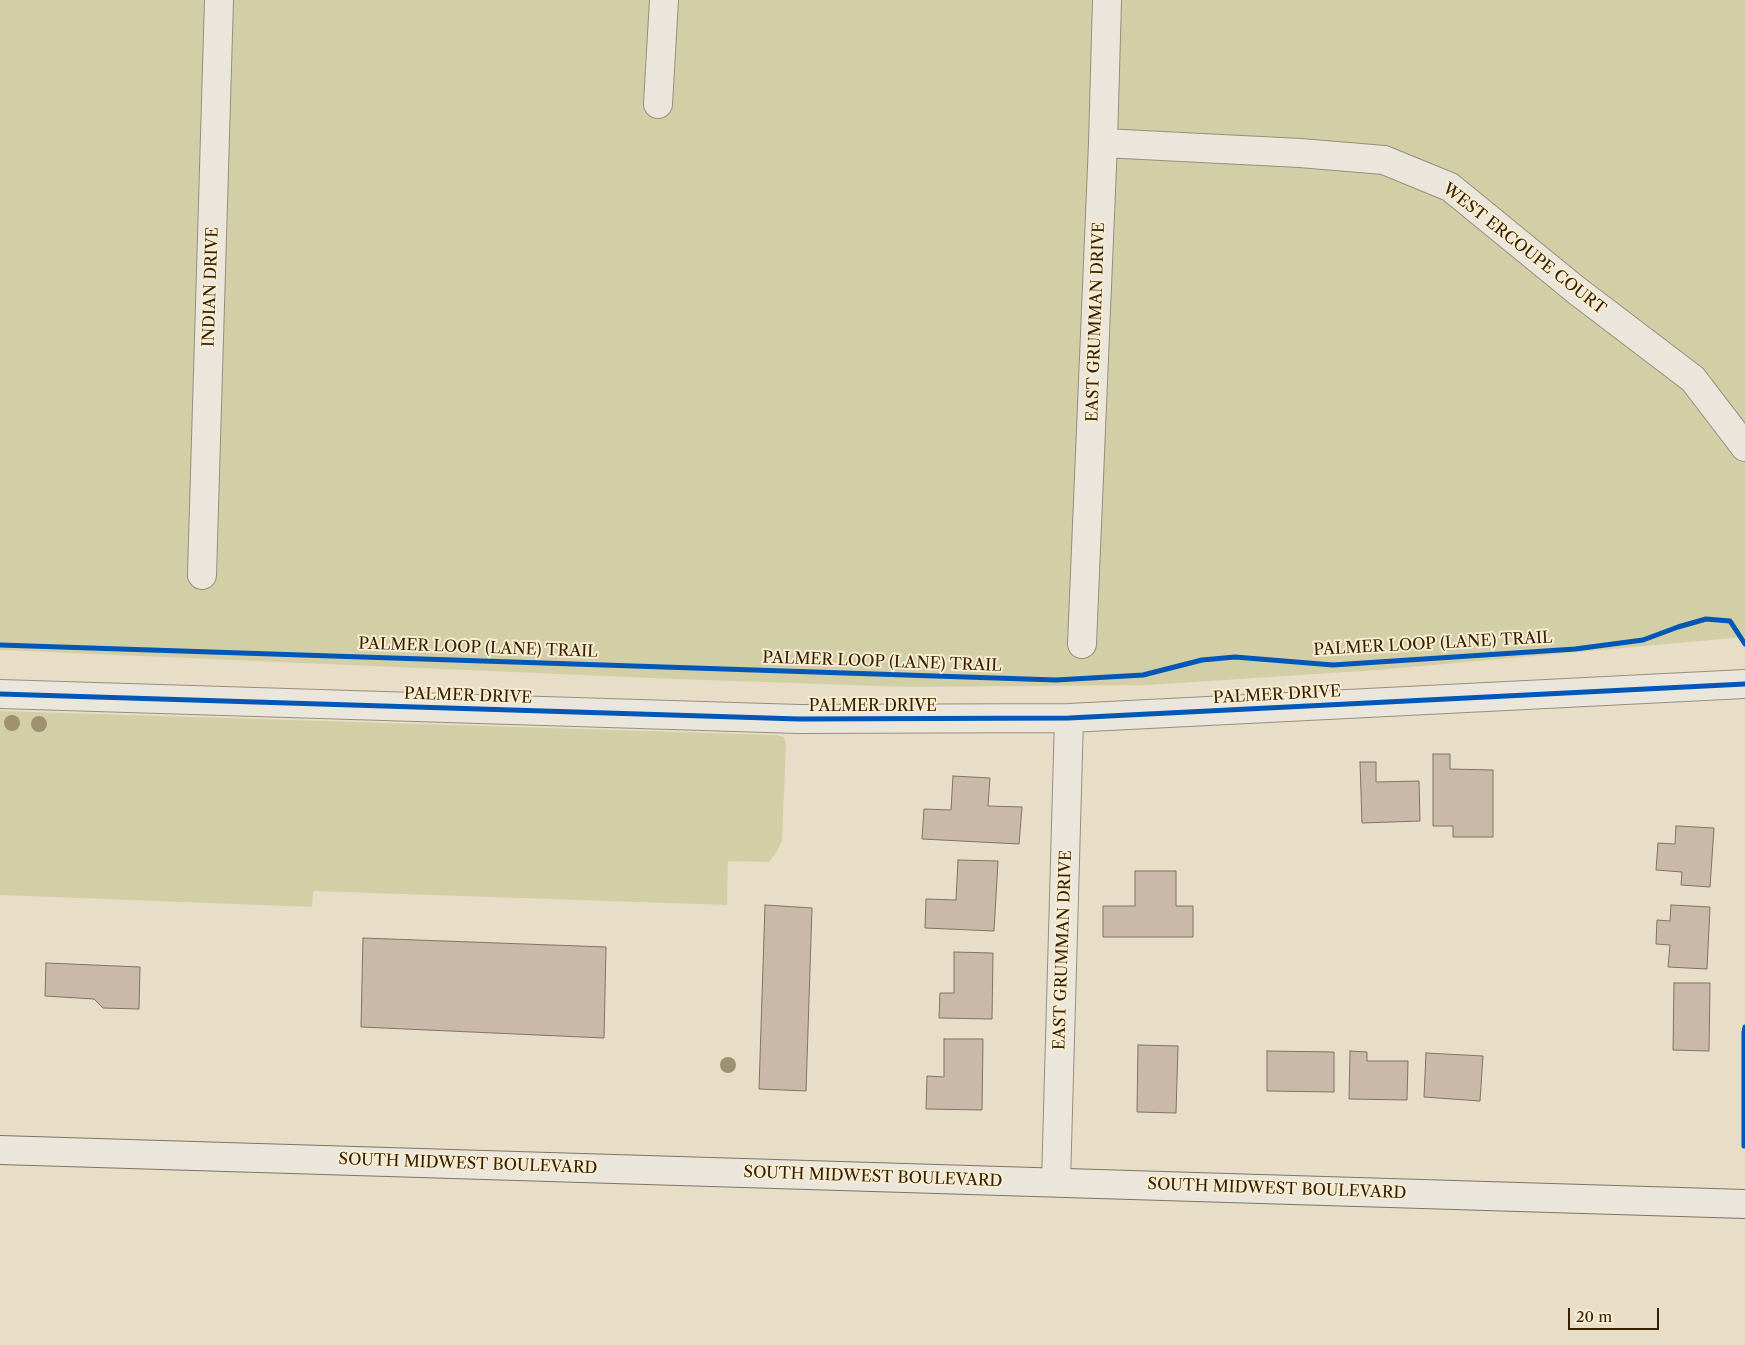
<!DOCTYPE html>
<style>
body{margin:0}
#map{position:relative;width:1745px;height:1345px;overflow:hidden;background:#e8dec7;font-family:"Libre Caslon Text",serif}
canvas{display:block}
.scale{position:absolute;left:1568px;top:1308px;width:91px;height:22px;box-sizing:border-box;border:2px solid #372100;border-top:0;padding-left:6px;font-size:15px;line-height:18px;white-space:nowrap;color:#372100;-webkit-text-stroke:4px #f8edd2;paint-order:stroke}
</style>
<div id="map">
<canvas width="1745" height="1345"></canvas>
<div class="scale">20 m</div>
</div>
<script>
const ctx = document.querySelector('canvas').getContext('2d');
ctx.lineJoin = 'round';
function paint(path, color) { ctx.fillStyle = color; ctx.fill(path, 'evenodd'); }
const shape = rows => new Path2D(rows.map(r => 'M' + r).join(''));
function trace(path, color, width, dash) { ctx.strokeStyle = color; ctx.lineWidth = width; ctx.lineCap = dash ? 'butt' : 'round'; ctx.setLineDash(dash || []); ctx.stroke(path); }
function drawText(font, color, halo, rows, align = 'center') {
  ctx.font = font + ' "Libre Caslon Text",serif'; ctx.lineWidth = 4; ctx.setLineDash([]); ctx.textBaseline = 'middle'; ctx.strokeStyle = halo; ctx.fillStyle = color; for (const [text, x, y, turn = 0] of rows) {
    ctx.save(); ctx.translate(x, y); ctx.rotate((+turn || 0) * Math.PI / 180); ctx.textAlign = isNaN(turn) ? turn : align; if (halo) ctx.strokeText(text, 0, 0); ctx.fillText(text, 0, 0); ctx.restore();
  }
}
paint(shape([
 [0,0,1745,0,1745,637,1378,670,1148,685,909,687,675,679,0,650],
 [0,711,776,735,784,737,786,744,782,841,776,853,769,862,728,861,727,905,313,891,312,907,0,895]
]), '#d2cfa7');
const building = shape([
 [1433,754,1450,754,1450,769,1493,770,1493,837,1453,837,1453,826,1433,826,1433,754],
 [1360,762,1376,762,1376,782,1419,781,1420,821,1362,823,1360,762],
 [953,776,990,778,988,806,1022,807,1019,844,922,839,924,809,951,810,953,776],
 [1676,826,1714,828,1710,887,1681,885,1682,872,1656,870,1658,843,1675,844,1676,826],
 [958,860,998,861,994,931,925,928,926,899,956,900,958,860],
 [1135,871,1176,871,1176,906,1193,906,1193,937,1103,937,1103,906,1135,906,1135,871],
 [765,905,812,908,806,1091,759,1089,765,905],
 [1671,905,1710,907,1707,969,1668,967,1670,945,1656,944,1657,920,1670,921,1671,905],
 [363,938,606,947,604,1038,361,1027,363,938],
 [954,952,993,953,992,1019,939,1018,940,993,954,993,954,952],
 [46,963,140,967,139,1009,103,1008,94,999,45,996,46,963],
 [1674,983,1710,983,1709,1051,1673,1050,1674,983],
 [944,1039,983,1039,982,1110,926,1109,927,1076,944,1077,944,1039],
 [1138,1045,1178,1046,1176,1113,1137,1112,1138,1045],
 [1267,1051,1334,1052,1334,1092,1267,1091,1267,1051],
 [1350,1051,1367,1052,1367,1061,1408,1061,1407,1100,1349,1099,1350,1051],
 [1426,1053,1483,1056,1480,1101,1424,1097,1426,1053]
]);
paint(building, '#cab9a8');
trace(building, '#7d7463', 1);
const minor = shape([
 [658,104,664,0],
 [1103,143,1300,153,1384,160,1450,187,1576,290,1693,379,1745,447],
 [202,575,219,0],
 [1082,644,1103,143,1107,0],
 [0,694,799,719,1069,718,1745,684],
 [1056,1182,1069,718]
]);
const secondary = shape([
 [0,1150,1745,1204]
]);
trace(minor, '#978e7d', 30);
trace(secondary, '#7d7463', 30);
trace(minor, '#ebe6db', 28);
trace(secondary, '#ebe6db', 28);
trace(shape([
 [0,645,1056,680,1143,675,1202,660,1235,657,1333,665,1575,649,1643,640,1678,627,1706,619,1730,621,1745,644],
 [0,694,799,719,1069,718,1745,684],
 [1744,1146,1744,1032,1745,1027]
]), '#0057b8', 5);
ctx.fillStyle = '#9d9171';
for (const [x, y] of [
 [12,723],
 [39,724],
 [728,1065]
]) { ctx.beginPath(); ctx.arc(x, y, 8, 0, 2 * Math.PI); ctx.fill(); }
drawText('16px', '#372100', '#f8edd2', [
 ["WEST ERCOUPE COURT",1524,249,38],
 ["INDIAN DRIVE",211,287,-88],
 ["EAST GRUMMAN DRIVE",1096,322,-88],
 ["PALMER LOOP (LANE) TRAIL",1433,644,-3],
 ["PALMER LOOP (LANE) TRAIL",478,648,2],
 ["PALMER LOOP (LANE) TRAIL",882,662,2],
 ["PALMER DRIVE",1277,695,-3],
 ["PALMER DRIVE",468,696,2],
 ["PALMER DRIVE",873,706],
 ["EAST GRUMMAN DRIVE",1063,950,-88],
 ["SOUTH MIDWEST BOULEVARD",468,1164,2],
 ["SOUTH MIDWEST BOULEVARD",873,1177,2],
 ["SOUTH MIDWEST BOULEVARD",1277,1189,2]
]);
</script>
